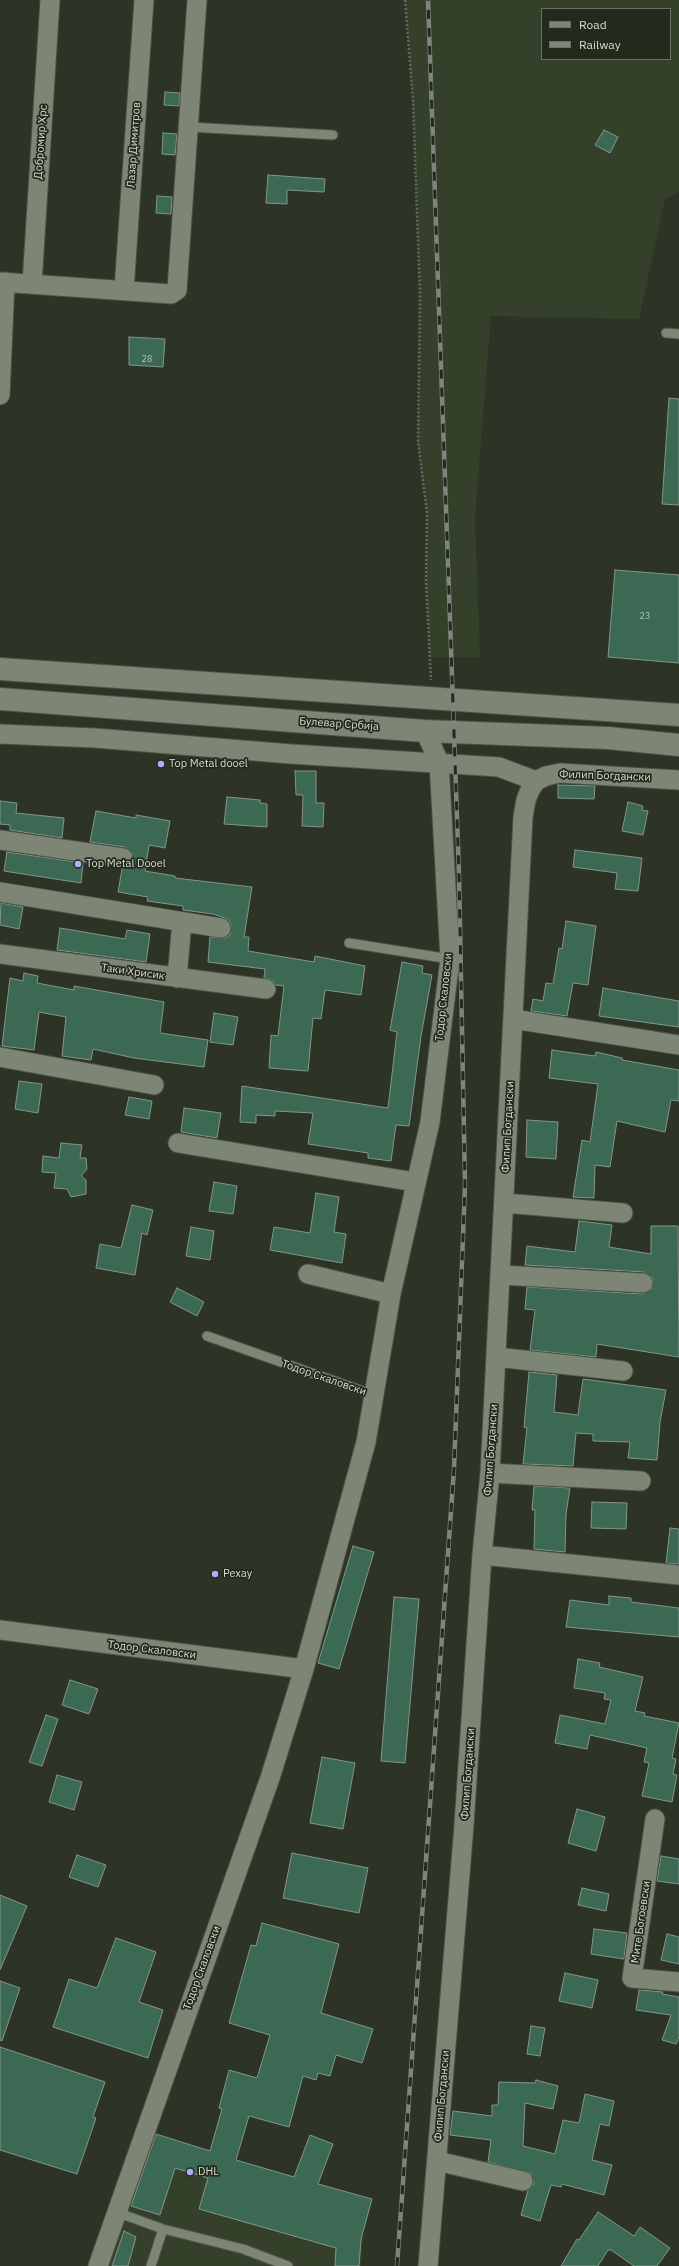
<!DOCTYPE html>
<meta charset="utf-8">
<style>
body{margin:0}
#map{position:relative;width:679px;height:2266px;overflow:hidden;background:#2d3426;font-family:"IBM Plex Sans",sans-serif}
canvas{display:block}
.legend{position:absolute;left:541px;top:8px;width:130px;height:52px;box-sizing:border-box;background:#232a1c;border:1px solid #6b7266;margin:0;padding:5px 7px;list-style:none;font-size:12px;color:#d8ddd4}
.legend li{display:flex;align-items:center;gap:8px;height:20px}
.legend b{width:20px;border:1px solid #6b7266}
</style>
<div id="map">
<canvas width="679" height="2266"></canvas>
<ul class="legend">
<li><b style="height:5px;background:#7d8675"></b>Road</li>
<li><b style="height:5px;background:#7f857a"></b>Railway</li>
</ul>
</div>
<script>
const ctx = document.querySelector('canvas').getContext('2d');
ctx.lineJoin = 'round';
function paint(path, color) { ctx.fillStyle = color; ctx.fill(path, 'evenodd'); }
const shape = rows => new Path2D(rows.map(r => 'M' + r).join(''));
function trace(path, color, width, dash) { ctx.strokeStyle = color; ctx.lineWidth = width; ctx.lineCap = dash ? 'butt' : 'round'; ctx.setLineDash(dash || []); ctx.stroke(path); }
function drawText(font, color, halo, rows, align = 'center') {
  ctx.font = font + ' "IBM Plex Sans",sans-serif'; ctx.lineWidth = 3.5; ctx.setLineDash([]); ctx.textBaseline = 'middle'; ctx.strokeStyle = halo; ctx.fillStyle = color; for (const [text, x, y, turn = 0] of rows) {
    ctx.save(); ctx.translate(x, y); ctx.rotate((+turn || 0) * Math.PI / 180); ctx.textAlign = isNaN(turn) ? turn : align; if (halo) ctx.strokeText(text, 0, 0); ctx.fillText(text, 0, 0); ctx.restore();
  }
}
paint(shape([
 [405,0,679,0,679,192,665,199,639,319,491,316,475,517,480,657,430,657,426,580,427,513,418,441,420,296,418,213,413,100],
 [542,9,670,9,670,59,542,59],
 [141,2143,366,2202,361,2266,100,2266]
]), '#35402b');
const building = shape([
 [165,92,180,93,179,106,164,105,165,92],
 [604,130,618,137,610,153,595,145,604,130],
 [163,133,177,134,175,155,162,154,163,133],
 [268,175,325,179,324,192,287,190,287,204,266,203,268,175],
 [157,196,172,197,171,214,156,213,157,196],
 [129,337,165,339,163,367,129,365,129,337],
 [669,398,679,399,679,505,662,504,669,398],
 [615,570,679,575,679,663,608,657,615,570],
 [295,771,316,771,316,803,324,803,323,827,302,826,303,795,296,795,295,771],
 [558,785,595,786,594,799,558,798,558,785],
 [227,797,260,800,260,803,267,804,267,827,224,824,227,797],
 [0,801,17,803,16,813,64,818,62,838,10,830,10,825,0,824,0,801],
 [628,802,643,806,642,810,648,811,643,835,622,831,628,802],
 [96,811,136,818,136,815,170,821,165,848,149,845,145,871,175,876,175,878,252,887,244,937,249,937,248,951,314,962,315,956,365,966,361,995,325,990,321,1019,313,1018,308,1071,269,1068,271,1035,278,1036,284,986,276,985,272,980,264,978,265,969,208,962,210,937,225,938,230,935,231,924,228,919,213,914,183,910,183,906,147,901,148,897,118,892,122,869,131,865,133,854,125,847,90,842,96,811],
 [575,850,642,858,638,891,615,889,617,873,573,867,575,850],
 [7,852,83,863,81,883,4,871,7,852],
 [1,903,23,907,19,929,0,925,1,903],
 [566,921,596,926,588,985,573,983,567,1016,531,1011,533,999,543,1001,546,983,553,984,559,948,562,949,566,921],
 [60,928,125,939,127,930,150,934,146,962,57,950,60,928],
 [402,962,423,966,422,973,432,975,421,1036,409,1126,396,1125,391,1161,368,1158,368,1153,308,1144,313,1113,275,1111,275,1116,256,1115,256,1123,240,1122,242,1086,388,1108,397,1032,390,1030,402,962],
 [24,973,38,976,37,983,74,990,74,986,164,1002,160,1033,208,1040,204,1067,134,1058,93,1049,91,1060,62,1056,66,1017,39,1012,34,1050,2,1046,10,978,23,981,24,973],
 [603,988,679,1001,679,1027,599,1016,603,988],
 [214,1013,238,1017,233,1045,210,1042,214,1013],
 [552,1050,595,1056,596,1052,622,1058,622,1060,679,1070,679,1101,671,1100,665,1132,617,1121,610,1167,595,1165,594,1198,573,1197,582,1140,590,1142,598,1084,549,1078,552,1050],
 [19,1081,42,1084,38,1113,15,1109,19,1081],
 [129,1097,152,1101,149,1119,125,1115,129,1097],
 [184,1108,221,1113,217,1138,181,1132,184,1108],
 [527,1120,558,1122,556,1159,526,1157,527,1120],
 [61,1143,82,1145,80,1158,86,1158,87,1169,81,1176,86,1180,86,1194,71,1197,67,1189,54,1188,56,1173,42,1172,43,1156,59,1158,61,1143],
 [214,1182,237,1186,233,1214,209,1211,214,1182],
 [316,1193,339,1197,334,1232,346,1234,342,1263,270,1250,274,1227,310,1233,316,1193],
 [132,1205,153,1210,147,1235,142,1233,135,1275,96,1268,100,1244,121,1248,132,1205],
 [579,1221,612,1225,609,1247,651,1254,651,1226,678,1226,679,1357,597,1344,596,1357,530,1350,535,1310,525,1309,527,1287,642,1294,652,1289,653,1278,644,1272,525,1265,527,1246,575,1252,579,1221],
 [191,1227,214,1231,210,1260,186,1256,191,1227],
 [177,1288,204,1302,197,1316,170,1302,177,1288],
 [529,1372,557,1375,554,1412,578,1415,583,1379,666,1390,660,1422,657,1460,628,1458,630,1442,593,1441,593,1434,576,1433,573,1466,523,1464,527,1428,524,1427,529,1372],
 [534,1486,570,1488,566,1514,565,1552,534,1549,535,1510,532,1510,534,1486],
 [592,1502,627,1503,626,1529,591,1528,592,1502],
 [670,1528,679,1529,679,1564,666,1563,670,1528],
 [353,1546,374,1552,339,1669,318,1663,353,1546],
 [609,1596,631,1598,631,1602,679,1608,679,1637,566,1627,570,1600,609,1605,609,1596],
 [394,1597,419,1599,405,1763,381,1761,394,1597],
 [578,1659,600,1663,599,1667,643,1677,635,1711,645,1713,644,1716,679,1723,672,1758,676,1759,673,1774,677,1775,672,1802,642,1796,649,1763,644,1762,647,1748,590,1735,587,1749,555,1743,560,1715,605,1724,611,1700,604,1699,605,1693,574,1688,578,1659],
 [70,1680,98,1689,89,1714,62,1705,70,1680],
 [46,1715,58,1719,42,1766,29,1762,46,1715],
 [322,1757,355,1763,343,1829,310,1823,322,1757],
 [57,1775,82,1782,74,1810,49,1802,57,1775],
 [577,1809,605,1817,596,1851,568,1843,577,1809],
 [292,1853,368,1868,359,1913,283,1898,292,1853],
 [77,1855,106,1865,98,1887,69,1877,77,1855],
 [661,1856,679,1859,679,1884,657,1881,661,1856],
 [582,1888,609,1894,606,1911,578,1905,582,1888],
 [0,1895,27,1906,0,1970,0,1895],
 [262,1923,339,1944,321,2013,373,2029,362,2063,336,2055,330,2076,318,2073,316,2080,303,2076,289,2127,249,2116,236,2160,294,2177,310,2135,333,2144,318,2184,372,2199,361,2239,359,2266,335,2266,336,2248,199,2209,208,2178,175,2168,160,2215,131,2206,156,2134,210,2151,222,2109,219,2108,229,2070,257,2078,270,2035,229,2023,251,1945,256,1946,262,1923],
 [594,1929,627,1933,624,1959,591,1954,594,1929],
 [667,1934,679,1937,679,1964,661,1960,667,1934],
 [116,1938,156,1952,139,2002,163,2010,148,2058,53,2027,69,1979,97,1988,116,1938],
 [565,1973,598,1980,592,2008,559,2001,565,1973],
 [0,1981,20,1988,2,2041,0,2040,0,1981],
 [639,1990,663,1992,662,1994,679,1997,679,2037,676,2044,662,2040,671,2015,636,2010,639,1990],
 [531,2026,545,2028,540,2056,527,2054,531,2026],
 [0,2047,105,2082,93,2117,96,2118,77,2174,0,2150,0,2047],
 [536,2080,558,2086,553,2109,525,2103,523,2146,555,2154,563,2120,579,2123,585,2094,614,2101,609,2126,600,2124,592,2160,612,2165,604,2195,562,2184,561,2187,551,2185,540,2221,521,2215,528,2190,534,2184,531,2173,488,2162,491,2140,450,2135,453,2111,492,2116,492,2105,498,2105,499,2082,535,2083,536,2080],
 [598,2212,634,2236,640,2227,670,2248,657,2266,634,2266,611,2250,608,2250,598,2266,561,2266,577,2239,579,2240,598,2212],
 [124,2231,136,2237,128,2266,112,2266,124,2231]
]);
paint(building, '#3c6953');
trace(building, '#83968b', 1);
const service = shape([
 [189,127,333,135],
 [666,333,679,334],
 [349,943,450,959],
 [207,1336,374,1395],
 [116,2212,163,2229,243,2249,288,2266],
 [151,2266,163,2229]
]);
const minor = shape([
 [0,282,171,294,177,290,197,0],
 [32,284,50,0],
 [124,290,144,0],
 [0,395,5,282],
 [0,734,95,738,291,754,499,767,536,781],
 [0,840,123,858],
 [0,892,221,928],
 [0,954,266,989],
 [177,978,182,922],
 [513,1019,679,1045],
 [0,1057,154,1085],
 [178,1143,415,1182],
 [504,1203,623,1213],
 [308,1274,391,1294],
 [501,1275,643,1283],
 [496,1357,623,1371],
 [490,1473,641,1481],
 [482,1555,679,1575],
 [0,1630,304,1669],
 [655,1819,632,1978,679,1982],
 [437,2161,523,2181],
 [98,2266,270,1778,304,1669,366,1442,391,1294,430,1122,450,959,439,762,425,731],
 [428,2266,464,1825,482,1555,490,1473,523,817,526,800,530,790,536,781,546,776,560,773,679,780]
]);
const tertiary = shape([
 [0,669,679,715],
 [0,699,425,731,608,738,679,745]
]);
trace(service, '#4c5246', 11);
trace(minor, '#4c5246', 21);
trace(tertiary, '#4c5246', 24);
trace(shape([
 [405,0,413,100,420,296,418,441,427,513,426,580,431,680]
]), '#656b5f', 2.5, [2, 2]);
trace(service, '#7d8675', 9);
trace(minor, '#7d8675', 19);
trace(tertiary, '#7d8675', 22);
const rail = shape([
 [397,2266,454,1469,465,1185,459,874,428,0]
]);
trace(rail, '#7f857a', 4.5);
trace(rail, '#232a1c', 3, [9]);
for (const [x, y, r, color] of [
 [161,764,4,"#b2adf9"],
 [78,864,4,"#b2adf9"],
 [215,1574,4,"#b2adf9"],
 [190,2172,4,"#b2adf9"]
]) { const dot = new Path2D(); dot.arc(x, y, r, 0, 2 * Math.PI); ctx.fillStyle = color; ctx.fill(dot); trace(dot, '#232a1c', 1.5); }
drawText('9px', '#b1c0b4', null, [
 ["28",147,359],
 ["23",645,616]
]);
drawText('11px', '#d8ddd4', '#232a1c', [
 ["Добромир Хрс",41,142,-86],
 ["Лазар Димитров",134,145,-86],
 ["Булевар Србија",339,724,4],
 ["Филип Богдански",605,776,2],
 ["Таки Хрисик",133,972,8],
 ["Тодор Скаловски",444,997,-84],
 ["Филип Богдански",508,1127,-87],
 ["Тодор Скаловски",324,1378,19],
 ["Филип Богдански",491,1450,-86],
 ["Тодор Скаловски",152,1650,7],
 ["Филип Богдански",468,1774,-86],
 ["Мите Богоевски",641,1922,-82],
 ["Тодор Скаловски",202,1968,-70],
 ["Филип Богдански",442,2096,-85]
]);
drawText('11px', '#d8ddd4', '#232a1c', [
 ["Top Metal dooel",169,764],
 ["Top Metal Dooel",86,864],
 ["Рехау",223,1574],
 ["DHL",198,2172]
], 'left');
</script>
